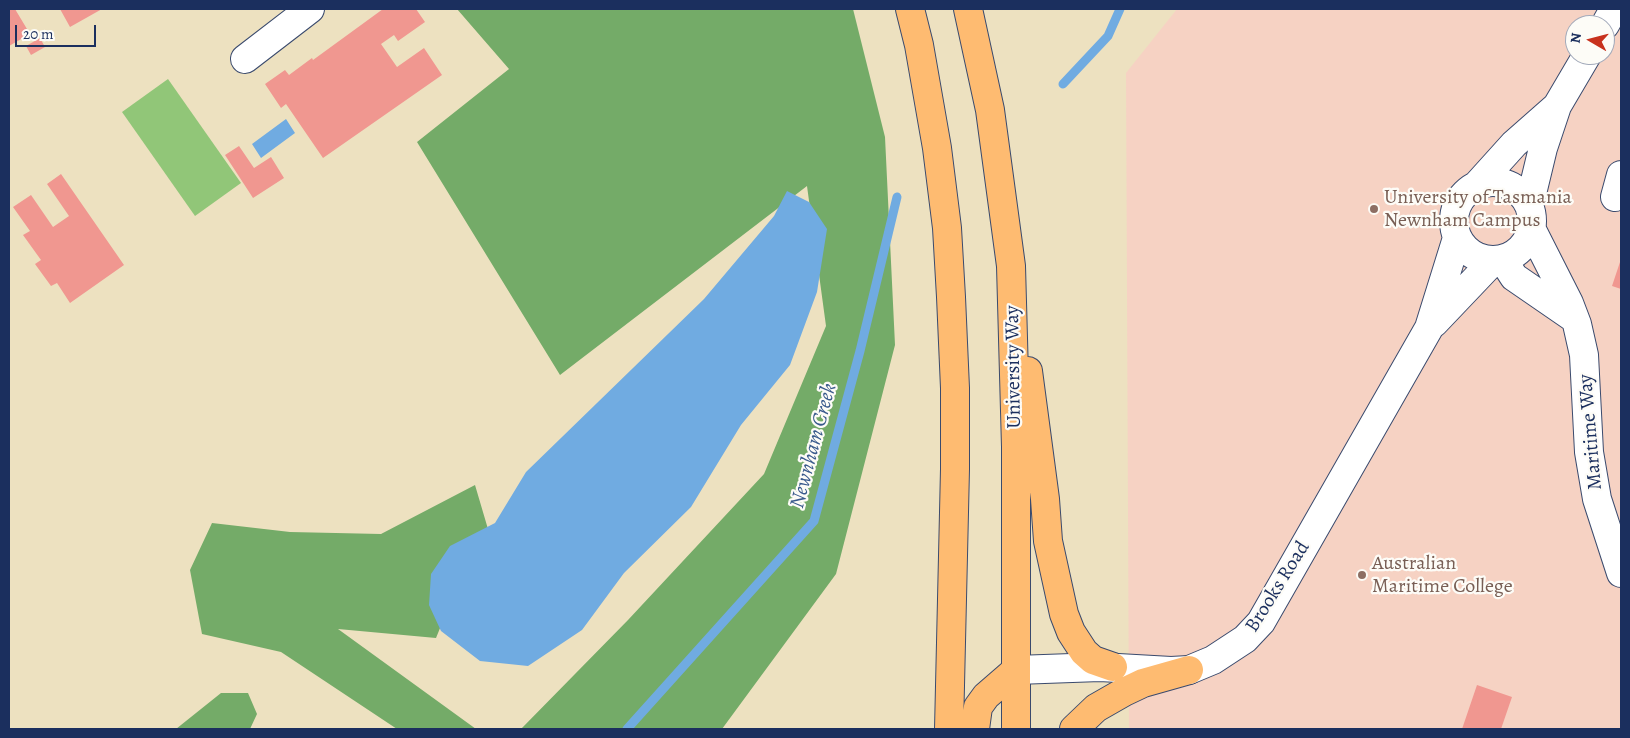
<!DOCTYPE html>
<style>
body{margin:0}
#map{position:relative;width:1630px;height:738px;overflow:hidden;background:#ede1c0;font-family:Alegreya,serif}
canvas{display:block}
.frame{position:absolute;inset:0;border:10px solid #1b2f5e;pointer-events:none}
.north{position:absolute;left:1565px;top:15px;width:50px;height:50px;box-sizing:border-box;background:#fdfcf7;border:1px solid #a3aaba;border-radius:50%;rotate:278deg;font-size:14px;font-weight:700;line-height:20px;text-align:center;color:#1b2f5e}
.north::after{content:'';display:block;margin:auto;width:18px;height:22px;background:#c8321e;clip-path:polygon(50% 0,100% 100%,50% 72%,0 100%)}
.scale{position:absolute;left:15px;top:25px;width:81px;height:22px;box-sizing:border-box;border:2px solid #1b2f5e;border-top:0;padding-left:6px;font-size:15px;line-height:18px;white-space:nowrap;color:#1b2f5e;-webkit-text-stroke:4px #fdfcf7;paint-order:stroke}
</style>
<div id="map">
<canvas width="1630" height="738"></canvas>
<div class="frame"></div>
<div class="north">N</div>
<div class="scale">20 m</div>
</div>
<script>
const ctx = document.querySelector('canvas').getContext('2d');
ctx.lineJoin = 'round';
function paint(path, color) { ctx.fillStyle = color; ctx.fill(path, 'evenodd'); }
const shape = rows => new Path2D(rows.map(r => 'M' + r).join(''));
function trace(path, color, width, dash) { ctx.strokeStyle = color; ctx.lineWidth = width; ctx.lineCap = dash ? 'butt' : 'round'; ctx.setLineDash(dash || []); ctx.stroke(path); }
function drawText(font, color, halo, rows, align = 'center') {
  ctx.font = font + ' Alegreya,serif'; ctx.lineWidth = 4.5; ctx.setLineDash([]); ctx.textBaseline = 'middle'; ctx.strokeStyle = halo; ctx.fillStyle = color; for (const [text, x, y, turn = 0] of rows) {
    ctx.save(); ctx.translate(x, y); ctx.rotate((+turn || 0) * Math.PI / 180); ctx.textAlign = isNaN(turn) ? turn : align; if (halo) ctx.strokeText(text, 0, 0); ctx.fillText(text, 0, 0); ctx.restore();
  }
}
paint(shape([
 [1177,9,1621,9,1621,729,1129,729,1126,73],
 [1575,25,1605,25,1605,55,1575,55]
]), '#f6d2c3');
paint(shape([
 [168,79,241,183,195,216,122,112]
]), '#91c678');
paint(shape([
 [457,9,853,9,885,137,895,345,836,574,722,729,521,729,628,620,764,474,826,326,807,186,560,375,417,142,509,69],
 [475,485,493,546,451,601,436,638,338,629,476,729,397,729,281,652,202,634,190,570,212,523,290,532,381,534],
 [221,693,248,693,257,714,250,729,176,729]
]), '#74ab68');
paint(shape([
 [286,119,295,133,261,158,252,144],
 [787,191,809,202,827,229,817,292,790,365,741,425,691,507,624,573,582,630,528,666,480,661,441,631,429,605,431,574,450,546,495,523,526,472,704,299,774,216]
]), '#70abe1');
trace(shape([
 [1063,84,1108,36,1120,9],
 [627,729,814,521,860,351,897,197]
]), '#70abe1', 9);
paint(shape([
 [9,9,15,9,30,34,9,46],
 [60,9,102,9,70,27],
 [383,9,416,9,425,22,398,41,394,35,381,44,397,67,424,48,442,75,323,158,286,104,281,108,265,84,285,70,289,75,312,58,313,60],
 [40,38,45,47,31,55,26,46],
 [239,146,254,168,271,157,284,178,253,198,225,155],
 [61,174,124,265,70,303,57,283,51,286,35,264,41,260,23,235,30,231,13,207,31,195,53,227,69,216,47,184],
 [1621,259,1621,289,1612,286],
 [1477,685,1512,697,1501,729,1462,729]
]), '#f09790');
const minor = shape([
 [1605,25,1614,9],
 [245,59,310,9],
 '1454 221a39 39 0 1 1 78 0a39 39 0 1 1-78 0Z',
 [1477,185,1514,144,1556,107],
 [1615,197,1621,175],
 [1529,206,1543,148,1557,106,1587,55],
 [1532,230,1569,303,1577,324,1584,355,1589,452,1597,499,1621,573],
 [1503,260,1514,277,1575,319],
 [1434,323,1493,261],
 [1016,670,1100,667,1171,671,1189,670,1213,660,1245,639,1261,622,1429,328,1457,238]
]);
const major = shape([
 [910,9,919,45,937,148,947,228,951,297,955,388,955,469,949,729],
 [968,9,990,110,1011,266,1016,447,1016,729],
 [1028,371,1045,499,1048,541,1064,614,1071,632,1084,652,1093,660,1113,667],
 [975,729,978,707,986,696,1016,670],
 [1074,729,1096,708,1124,692,1143,683,1189,670]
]);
trace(minor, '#3a4a6d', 30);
trace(major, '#3a4a6d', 30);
trace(minor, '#fff', 28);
trace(major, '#febb71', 28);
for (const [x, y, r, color] of [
 [1374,209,5,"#8d6e63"],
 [1362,575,5,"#8d6e63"]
]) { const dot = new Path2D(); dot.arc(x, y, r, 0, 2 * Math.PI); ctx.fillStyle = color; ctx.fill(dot); trace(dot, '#fdfcf7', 2); }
drawText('20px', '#785e54', '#fdfcf7', [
 ["University of Tasmania",1384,198],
 ["Newnham Campus",1384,221],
 ["Australian",1372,564],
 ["Maritime College",1372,587]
], 'left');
drawText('20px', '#1b2f5e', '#fdfcf7', [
 ["University Way",1014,367,-91],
 ["Maritime Way",1591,432,-95],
 ["Brooks Road",1278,587,-58]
]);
drawText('italic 21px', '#395a8c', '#fdfcf7', [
 ["Newnham Creek",814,446,-75]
]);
</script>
